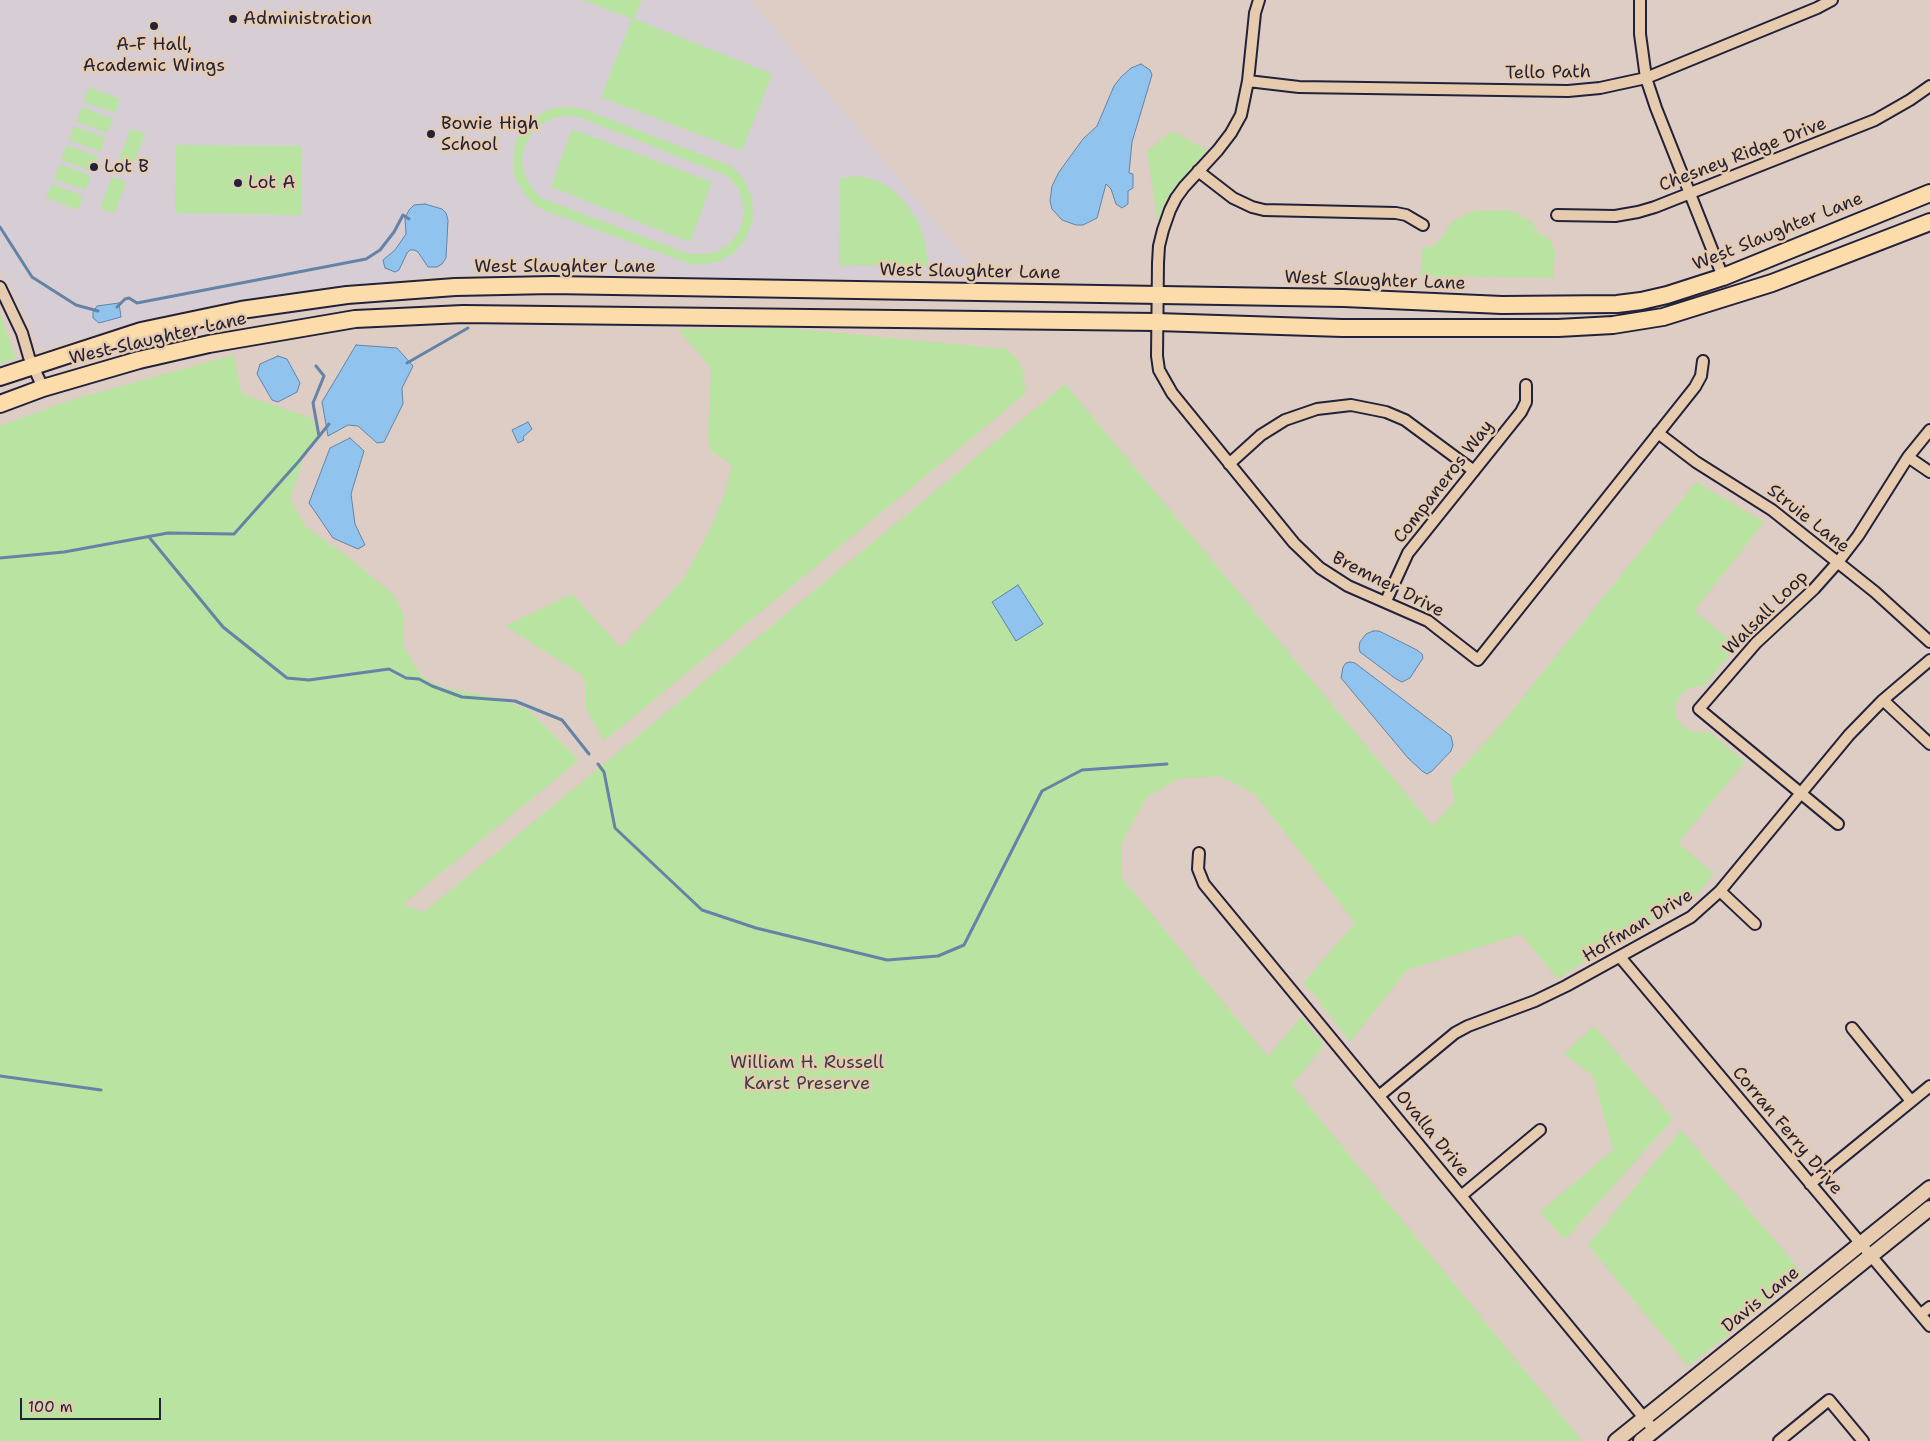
<!DOCTYPE html>
<style>
body{margin:0}
#map{position:relative;width:1930px;height:1441px;overflow:hidden;background:#ddcdc4;font-family:"Shantell Sans",sans-serif}
canvas{display:block}
.scale{position:absolute;left:20px;top:1398px;width:141px;height:22px;box-sizing:border-box;border:2px solid #22223b;border-top:0;padding-left:6px;font-size:15px;line-height:18px;white-space:nowrap;color:#22223b;-webkit-text-stroke:4px #e7cbae;paint-order:stroke}
</style>
<div id="map">
<canvas width="1930" height="1441"></canvas>
<div class="scale">100 m</div>
</div>
<script>
const ctx = document.querySelector('canvas').getContext('2d');
ctx.lineJoin = 'round';
function paint(path, color) { ctx.fillStyle = color; ctx.fill(path, 'evenodd'); }
const shape = rows => new Path2D(rows.map(r => 'M' + r).join(''));
function trace(path, color, width, dash) { ctx.strokeStyle = color; ctx.lineWidth = width; ctx.lineCap = dash ? 'butt' : 'round'; ctx.setLineDash(dash || []); ctx.stroke(path); }
function drawText(font, color, halo, rows, align = 'center') {
  ctx.font = font + ' "Shantell Sans",sans-serif'; ctx.lineWidth = 5; ctx.setLineDash([]); ctx.textBaseline = 'middle'; ctx.strokeStyle = halo; ctx.fillStyle = color; for (const [text, x, y, turn = 0] of rows) {
    ctx.save(); ctx.translate(x, y); ctx.rotate((+turn || 0) * Math.PI / 180); ctx.textAlign = isNaN(turn) ? turn : align; if (halo) ctx.strokeText(text, 0, 0); ctx.fillText(text, 0, 0); ctx.restore();
  }
}
paint(shape([
 [0,0,751,0,984,281,437,275,186,309,41,349,14,290,0,269]
]), '#d6ced4');
paint(shape([
 [583,0,642,0,634,19,772,74,742,151,601,97,632,19],
 [89,87,120,99,115,113,84,102],
 [82,107,113,119,107,133,76,121],
 [563,107,583,109,731,166,742,177,752,197,753,220,744,242,734,253,720,261,705,264,690,264,546,211,536,206,527,198,515,178,513,167,515,144,520,133,535,117,553,108],
 [571,116,579,117,727,176,739,190,744,207,742,224,737,235,729,244,718,251,707,254,689,254,541,198,531,187,524,174,522,160,525,145,532,133,543,123,557,117],
 [74,126,105,138,100,152,69,140],
 [131,128,145,134,133,165,119,159],
 [572,129,712,182,690,242,551,187],
 [1172,131,1207,150,1173,189,1163,206,1158,223,1147,151],
 [67,145,98,157,92,171,61,160],
 [176,145,302,146,301,215,175,213],
 [60,164,91,176,85,190,54,179],
 [856,176,873,179,890,188,907,205,918,221,925,242,928,266,839,265,840,178],
 [112,177,126,182,114,214,100,208],
 [52,184,83,196,78,210,46,198],
 [1509,210,1532,222,1538,233,1551,240,1555,252,1553,278,1420,276,1423,247,1431,247,1437,243,1444,235,1447,228,1456,219,1474,211],
 [0,313,16,358,0,364],
 [784,328,1007,349,1018,360,1024,374,1025,394,604,741,585,707,586,686,582,675,505,626,572,594,621,648,684,578,710,530,724,496,732,465,710,450,708,435,711,368,678,329],
 [233,355,242,394,313,419,318,436,304,457,290,499,306,527,347,556,394,595,403,614,404,647,421,676,441,687,492,697,529,710,579,760,402,905,424,912,1065,384,1433,826,1455,801,1450,780,1494,733,1696,482,1764,522,1694,611,1737,646,1705,685,1691,688,1683,692,1677,702,1675,710,1676,717,1683,726,1691,731,1711,733,1745,762,1678,843,1714,874,1698,893,1675,910,1618,940,1557,979,1521,934,1407,970,1350,1042,1330,1015,1323,1008,1317,997,1303,983,1355,923,1255,794,1220,776,1178,779,1147,797,1121,844,1122,878,1268,1057,1301,1017,1324,1045,1292,1085,1582,1441,0,1441,0,426,68,401],
 [1594,1026,1673,1119,1565,1240,1540,1212,1613,1150,1593,1076,1564,1054],
 [1681,1130,1804,1275,1688,1366,1588,1245]
]), '#b8e3a1');
const water = shape([
 [1141,64,1150,70,1152,75,1132,142,1129,173,1133,174,1133,188,1128,191,1128,204,1122,208,1116,204,1111,189,1106,184,1097,218,1083,225,1076,225,1062,220,1052,209,1050,201,1052,186,1059,172,1083,139,1097,126,1114,86,1121,77,1131,68,1141,64],
 [425,204,442,209,446,213,448,220,446,258,442,264,437,267,428,267,418,252,414,250,410,250,407,253,399,270,395,272,385,268,383,260,395,250,406,234,405,218,409,210,414,205,425,204],
 [119,303,121,317,99,323,93,318,93,312,97,306,119,303],
 [356,345,397,348,413,366,402,388,403,404,384,442,377,443,358,426,348,425,328,436,322,402,356,345],
 [278,356,287,359,300,383,297,392,278,402,272,400,257,374,260,364,278,356],
 [528,422,532,429,523,437,524,440,518,443,512,430,528,422],
 [350,438,364,451,351,494,355,524,365,545,358,549,333,538,309,503,330,448,350,438],
 [1018,585,1043,624,1016,641,992,602,1018,585],
 [1373,631,1379,631,1417,650,1422,654,1423,658,1410,678,1402,682,1396,679,1360,652,1359,647,1360,642,1366,634,1373,631],
 [1350,662,1355,663,1451,736,1453,745,1451,751,1432,771,1427,774,1422,771,1408,758,1341,678,1343,667,1346,663,1350,662]
]);
paint(water, '#90c3ed');
trace(water, '#6483a6', 1);
trace(shape([
 [0,227,32,277,76,305,98,311],
 [117,307,125,299,129,298,137,303,366,259,380,250,394,232,403,215,409,219],
 [407,363,468,328],
 [316,366,324,376,313,403,319,436],
 [149,537,223,627,287,678,309,680,389,669,406,678,419,679,432,686,462,697,515,701,562,720,589,754],
 [0,558,64,552,168,533,234,534,299,461,329,424],
 [598,764,604,772,615,828,702,910,756,928,887,960,938,956,964,945,1042,791,1082,770,1167,764],
 [0,1076,101,1090]
]), '#6483a6', 3);
const minor = shape([
 [1259,0,1255,13,1248,81,1241,115,1231,133,1218,150,1184,187,1176,198,1170,210,1163,230,1159,246,1158,263,1157,356,1159,370,1172,393,1294,543,1320,568,1348,586,1428,621,1478,660,1695,387,1701,376,1703,361],
 [1640,0,1640,34,1646,78,1656,108,1723,277],
 [1248,81,1299,87,1568,91,1600,88,1646,78,1817,8,1832,0],
 [1198,171,1233,198,1252,207,1264,210,1396,213,1406,215,1423,225],
 [1557,215,1615,216,1638,212,1655,207,1875,120,1910,100,1930,86],
 [0,287,22,333,29,357,43,388],
 [1658,433,1696,462,1772,510,1875,592,1930,642],
 [1908,457,1930,472],
 [1229,464,1261,435,1285,420,1317,409,1351,405,1386,412,1405,420,1474,471],
 [1386,601,1408,553,1521,412,1526,402,1526,385],
 [1883,700,1930,744],
 [1838,824,1699,709,1756,643,1814,589,1838,562,1858,536,1908,457,1930,430],
 [1199,853,1198,869,1204,884,1654,1430],
 [1720,891,1755,924],
 [1620,957,1930,1326],
 [1852,1028,1911,1101],
 [1379,1096,1455,1033,1468,1026,1535,1001,1566,986,1691,917,1720,891,1849,735,1883,700,1930,660],
 [1810,1184,1930,1086],
 [1461,1196,1540,1130],
 [1921,1314,1930,1307],
 [1779,1441,1829,1400,1863,1441]
]);
const secondary = shape([
 [1616,1441,1930,1188],
 [1641,1441,1930,1208]
]);
const primary = shape([
 [0,377,141,331,241,310,347,295,455,287,552,285,1344,298,1502,305,1617,304,1641,301,1667,295,1723,277,1930,193],
 [0,404,43,388,139,360,209,344,355,319,463,314,1157,322,1342,328,1558,328,1613,325,1663,317,1772,283,1930,222]
]);
trace(minor, '#22223b', 14);
trace(secondary, '#22223b', 18);
trace(primary, '#22223b', 20);
trace(minor, '#e7cbae', 10);
trace(secondary, '#e7cbae', 14);
trace(primary, '#fddcac', 16);
for (const [x, y, r, color] of [
 [233,19,5,"#22223b"],
 [154,26,5,"#22223b"],
 [431,134,5,"#22223b"],
 [94,167,5,"#22223b"],
 [238,183,5,"#22223b"]
]) { const dot = new Path2D(); dot.arc(x, y, r, 0, 2 * Math.PI); ctx.fillStyle = color; ctx.fill(dot); trace(dot, '#e7cbae', 2); }
drawText('18px', '#22223b', '#e7cbae', [
 ["Administration",243,19],
 ["A-F Hall,",154,45,"center"],
 ["Academic Wings",154,66,"center"],
 ["Bowie High",441,124],
 ["School",441,145],
 ["Lot B",104,167],
 ["Lot A",248,183]
], 'left');
drawText('18px', '#22223b', '#e7cbae', [
 ["Tello Path",1548,73,-1],
 ["Chesney Ridge Drive",1743,155,-21],
 ["West Slaughter Lane",1778,232,-22],
 ["West Slaughter Lane",565,267],
 ["West Slaughter Lane",970,272,1],
 ["West Slaughter Lane",1375,281,2],
 ["West Slaughter Lane",158,339,-13],
 ["Companeros Way",1444,482,-52],
 ["Struie Lane",1808,519,38],
 ["Bremner Drive",1388,585,27],
 ["Walsall Loop",1766,613,-45],
 ["Hoffman Drive",1638,926,-31],
 ["Corran Ferry Drive",1787,1131,50],
 ["Ovalla Drive",1432,1134,51],
 ["Davis Lane",1761,1300,-39]
]);
drawText('18px', '#383f4a', '#e7cbae', [
 ["William H. Russell",807,1063],
 ["Karst Preserve",807,1084]
]);
</script>
